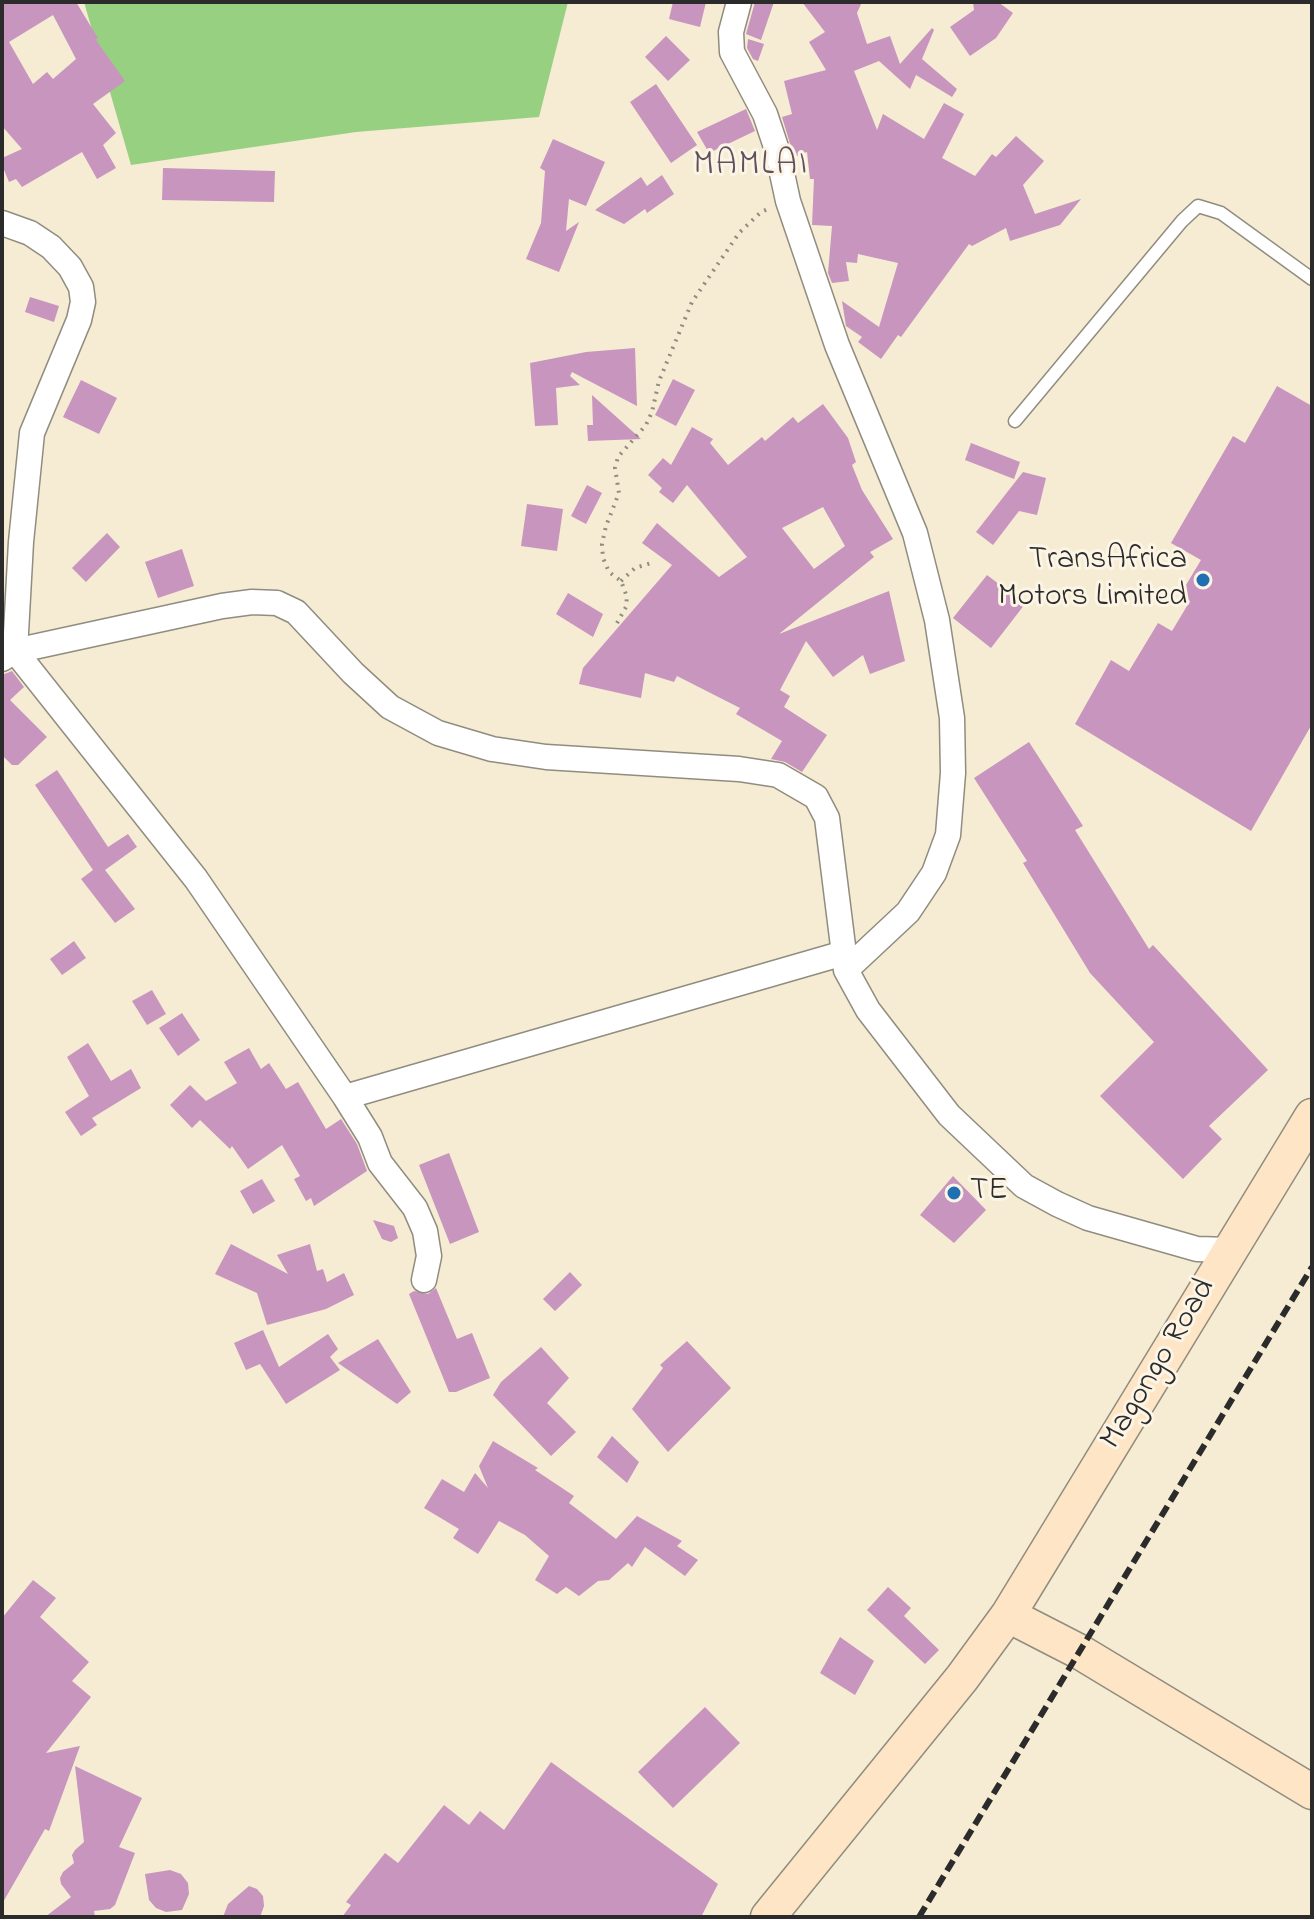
<!DOCTYPE html>
<style>
body{margin:0}
#map{position:relative;width:1314px;height:1919px;overflow:hidden;background:#f5ecd3;font-family:"Indie Flower",sans-serif}
canvas{display:block}
.frame{position:absolute;inset:0;border:4px solid #2b2b2b;pointer-events:none}
</style>
<div id="map">
<canvas width="1314" height="1919"></canvas>
<div class="frame"></div>
</div>
<script>
const ctx = document.querySelector('canvas').getContext('2d');
ctx.lineJoin = 'round';
function paint(path, color) { ctx.fillStyle = color; ctx.fill(path, 'evenodd'); }
const shape = rows => new Path2D(rows.map(r => 'M' + r).join(''));
function trace(path, color, width, dash) { ctx.strokeStyle = color; ctx.lineWidth = width; ctx.lineCap = dash ? 'butt' : 'round'; ctx.setLineDash(dash || []); ctx.stroke(path); }
function drawText(font, color, halo, rows, align = 'center') {
  ctx.font = font + ' "Indie Flower",sans-serif'; ctx.lineWidth = 6; ctx.setLineDash([]); ctx.textBaseline = 'middle'; ctx.strokeStyle = halo; ctx.fillStyle = color; for (const [text, x, y, turn = 0] of rows) {
    ctx.save(); ctx.translate(x, y); ctx.rotate((+turn || 0) * Math.PI / 180); ctx.textAlign = isNaN(turn) ? turn : align; if (halo) ctx.strokeText(text, 0, 0); ctx.fillText(text, 0, 0); ctx.restore();
  }
}
paint(shape([
 [84,2,568,2,539,117,356,132,131,165]
]), '#98d082');
paint(shape([
 [2,2,76,2,98,38,96,40,125,81,93,104,116,133,103,145,116,168,97,179,82,152,22,187,16,179,9,182,2,165,2,158,22,149,2,126],
 [53,15,76,59,53,79,47,72,33,84,9,42],
 [673,2,706,2,700,27,669,19],
 [755,2,774,2,761,40,746,34],
 [802,2,862,2,857,13,867,44,890,36,900,64,932,28,934,30,922,59,957,89,952,97,916,75,910,89,879,61,854,71,877,130,883,114,924,139,944,103,964,114,942,158,975,176,992,154,996,157,1016,136,1044,161,1023,185,1035,214,1081,199,1060,225,1010,241,1006,228,972,246,969,244,901,337,898,335,881,359,858,342,862,337,846,326,842,301,879,327,898,263,858,254,857,263,846,262,849,281,832,283,828,273,832,226,812,225,814,179,810,179,807,152,794,157,782,117,792,114,784,81,826,70,809,42,825,32],
 [973,2,998,2,1013,13,996,38,970,56,950,27,974,10],
 [666,36,690,60,668,81,645,57],
 [748,39,764,44,758,61,753,59,747,48],
 [656,84,697,145,671,163,630,102],
 [746,109,755,131,709,153,697,132],
 [553,139,605,162,586,206,569,199,566,231,579,222,559,272,526,259,541,223,545,171,540,168],
 [163,168,275,171,274,202,162,200],
 [662,175,674,194,647,213,645,209,624,224,595,210,641,177,647,186],
 [30,297,59,306,54,322,25,312],
 [635,348,637,406,572,372,570,376,580,385,556,388,558,425,535,426,530,363,586,352],
 [673,379,695,390,676,426,655,415],
 [81,380,117,398,99,434,63,417],
 [1277,386,1312,406,1312,724,1251,831,1075,724,1111,660,1129,671,1158,623,1172,631,1190,601,1180,595,1201,560,1171,543,1233,436,1245,443],
 [592,395,641,439,588,441,587,425,593,425],
 [823,404,848,438,856,462,852,465,862,490,893,539,870,552,874,557,779,634,889,591,905,661,870,674,863,655,833,677,806,641,780,690,790,696,784,707,827,735,802,772,785,762,771,759,782,741,736,714,740,708,677,676,674,682,645,673,641,698,579,684,583,668,672,565,642,543,657,523,719,577,747,557,687,485,673,503,659,492,662,488,648,475,663,458,671,465,692,427,713,439,710,443,728,465,762,437,765,441,793,417,798,423],
 [823,507,845,546,814,569,782,528],
 [971,443,1020,462,1014,479,965,460],
 [1023,472,1046,478,1037,515,1019,511,993,545,976,532],
 [587,485,602,493,586,524,571,516],
 [527,504,563,509,557,551,521,546],
 [107,533,120,547,86,582,72,568],
 [182,549,194,586,158,598,145,562],
 [987,575,1025,604,991,648,953,618],
 [568,593,603,614,593,637,556,614],
 [12,671,24,687,10,700,47,737,18,765,12,765,2,755,2,675],
 [1029,742,1083,826,1075,830,1149,949,1153,945,1268,1070,1209,1126,1222,1139,1183,1179,1100,1096,1154,1042,1090,973,1023,863,1027,861,974,778],
 [57,770,108,847,128,834,137,847,105,870,135,909,115,923,81,879,93,870,35,785],
 [74,941,86,958,62,975,50,959],
 [152,990,166,1014,147,1025,132,1001],
 [182,1013,200,1040,178,1056,159,1028],
 [88,1043,111,1081,131,1069,141,1088,92,1118,97,1125,81,1136,65,1112,89,1096,67,1057],
 [249,1048,261,1069,269,1063,286,1089,298,1082,326,1129,341,1119,357,1144,367,1171,314,1206,311,1198,306,1201,294,1179,300,1176,282,1145,248,1169,232,1146,230,1149,200,1120,192,1128,170,1105,190,1085,206,1101,237,1083,224,1062],
 [449,1153,479,1232,450,1244,419,1165],
 [953,1176,986,1210,954,1243,920,1215],
 [262,1179,275,1201,253,1214,240,1191],
 [373,1220,394,1226,398,1238,391,1242,382,1239],
 [231,1244,288,1274,277,1255,310,1244,317,1271,323,1269,327,1282,344,1273,354,1295,326,1309,267,1325,257,1293,215,1274],
 [570,1272,582,1285,555,1311,543,1299],
 [436,1288,457,1339,472,1333,490,1378,456,1392,449,1392,409,1294,414,1291,428,1294],
 [263,1330,279,1367,328,1334,338,1349,330,1357,340,1370,286,1404,260,1364,246,1370,234,1343],
 [378,1339,411,1392,397,1404,338,1363],
 [687,1341,731,1388,668,1452,632,1409,663,1368,660,1365],
 [541,1347,569,1378,547,1403,576,1432,551,1456,493,1395,501,1382],
 [612,1436,639,1462,627,1483,597,1457],
 [493,1441,538,1468,535,1470,574,1496,569,1503,616,1539,637,1516,682,1541,677,1546,698,1560,685,1576,645,1547,632,1567,628,1563,609,1580,598,1581,579,1596,566,1587,557,1594,535,1580,549,1556,525,1535,499,1521,478,1554,453,1538,459,1529,424,1508,442,1479,464,1492,475,1473,488,1488,479,1466],
 [33,1580,56,1598,40,1617,89,1662,72,1681,91,1697,46,1753,80,1746,49,1831,45,1829,2,1904,2,1618],
 [888,1587,911,1608,904,1616,939,1650,925,1664,867,1610],
 [840,1637,874,1661,855,1695,820,1673],
 [705,1707,740,1743,673,1808,638,1772],
 [551,1762,718,1884,701,1917,342,1917,351,1905,346,1902,385,1853,398,1863,444,1805,469,1825,480,1811,504,1830],
 [75,1766,142,1798,119,1847,135,1853,115,1905,110,1909,94,1911,95,1917,45,1917,71,1897,61,1884,60,1878,63,1872,74,1863,72,1855,75,1850,84,1842],
 [170,1870,181,1874,188,1883,189,1894,182,1910,166,1912,156,1908,149,1900,145,1874],
 [249,1886,257,1889,263,1896,264,1906,260,1917,223,1917,228,1904]
]), '#c795be');
const lane = shape([
 [1015,421,1182,221,1198,206,1221,213,1312,279]
]);
const street = shape([
 [739,2,731,32,732,52,765,114,777,150,788,201,837,345,915,533,937,620,952,718,953,773,948,835,934,873,908,912,846,970],
 [2,223,30,233,51,247,70,267,81,287,83,302,79,320,32,433,21,542,15,651,196,879,345,1097,370,1137,380,1163,415,1208,425,1231,429,1256,424,1280],
 [2,659,15,651,222,606,252,602,277,603,296,612,353,673,390,707,438,733,492,749,546,757,739,769,778,775,816,797,827,818,846,970,868,1010,949,1115,1024,1186,1057,1204,1088,1218,1197,1249,1231,1250],
 [345,1097,844,953]
]);
const secondary = shape([
 [1008,1615,1080,1652,1312,1792],
 [768,1917,962,1678,1008,1615,1312,1116]
]);
trace(lane, '#908c7f', 15);
trace(street, '#908c7f', 27);
trace(secondary, '#908c7f', 37);
trace(shape([
 [621,581,635,568,651,563],
 [617,623,626,607,627,597,621,581,609,572,603,558,602,544,606,526,619,493,615,468,618,457,646,425,652,412,659,381,692,302,739,233,761,212,768,209]
]), '#908c7f', 4, [2, 6]);
trace(lane, '#fff', 12);
trace(street, '#fff', 24);
trace(secondary, '#fee5c5', 34);
trace(shape([
 [919,1917,1312,1267]
]), '#2b2b2b', 6, [12, 6]);
for (const [x, y, r, color] of [
 [1203,580,8,"#1f6fb2"],
 [954,1193,8,"#1f6fb2"]
]) { const dot = new Path2D(); dot.arc(x, y, r, 0, 2 * Math.PI); ctx.fillStyle = color; ctx.fill(dot); trace(dot, '#fcf5e5', 3); }
drawText('32px', '#2b2b2b', '#fcf5e5', [
 ["TransAfrica",1187,562],
 ["Motors Limited",1187,599],
 ["TE",970,1193,"left"]
], 'right');
drawText('32px', '#2b2b2b', '#fcf5e5', [
 ["Magongo Road",1160,1365,-59]
]);
ctx.letterSpacing = '2px';
drawText('34px', '#62505e', '#fcf5e5', [
 ["MAMLAI",751,167]
]);
ctx.letterSpacing = '0px';
</script>
